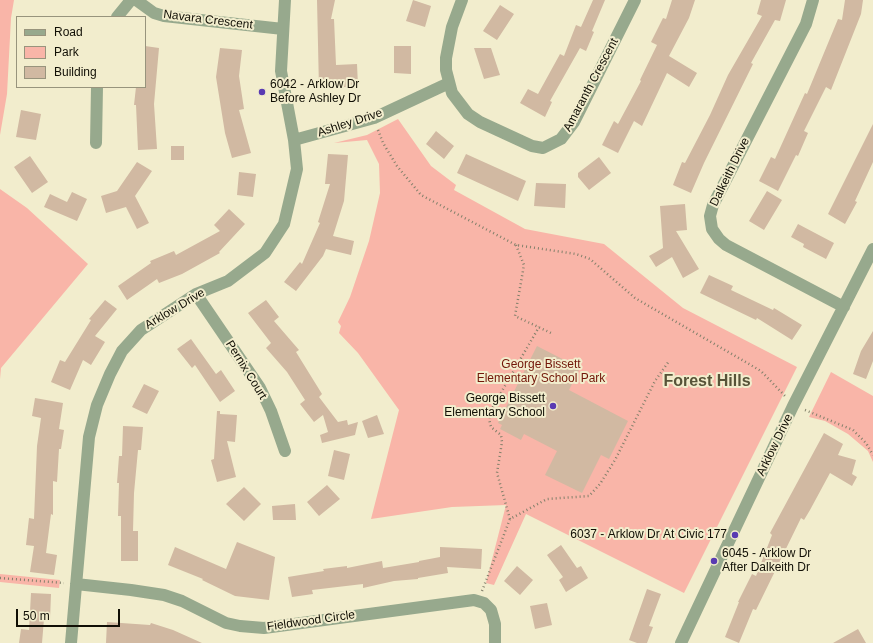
<!DOCTYPE html>
<style>
body{margin:0}
#map{position:relative;width:873px;height:643px;overflow:hidden;background:#f2edcd;font-family:Helvetica,sans-serif}
canvas{display:block}
.legend{position:absolute;left:16px;top:16px;width:130px;height:72px;box-sizing:border-box;background:#f2edcd;border:1px solid #98947d;margin:0;padding:5px 7px;list-style:none;font-size:12px;color:#110f05}
.legend li{display:flex;align-items:center;gap:8px;height:20px}
.legend b{width:20px;border:1px solid #98947d}
.scale{position:absolute;left:16px;top:609px;width:104px;height:18px;box-sizing:border-box;border:2px solid #110f05;border-top:0;padding-left:5px;font-size:12px;line-height:14px;white-space:nowrap;color:#110f05;-webkit-text-stroke:3px #f2edcd;paint-order:stroke}
</style>
<div id="map">
<canvas width="873" height="643"></canvas>
<ul class="legend">
<li><b style="height:5px;background:#97a98d"></b>Road</li>
<li><b style="height:11px;background:#f9b5a8"></b>Park</li>
<li><b style="height:11px;background:#d1b9a2"></b>Building</li>
</ul>
<div class="scale">50 m</div>
</div>
<script>
const ctx = document.querySelector('canvas').getContext('2d');
ctx.lineJoin = 'round';
function paint(path, color) { ctx.fillStyle = color; ctx.fill(path, 'evenodd'); }
const shape = rows => new Path2D(rows.map(r => 'M' + r).join(''));
function trace(path, color, width, dash) { ctx.strokeStyle = color; ctx.lineWidth = width; ctx.lineCap = dash ? 'butt' : 'round'; ctx.setLineDash(dash || []); ctx.stroke(path); }
function drawText(font, color, halo, rows, align = 'center') {
  ctx.font = font + ' Helvetica,sans-serif'; ctx.lineWidth = 4; ctx.setLineDash([]); ctx.textBaseline = 'middle'; ctx.strokeStyle = halo; ctx.fillStyle = color; for (const [text, x, y, turn = 0] of rows) {
    ctx.save(); ctx.translate(x, y); ctx.rotate((+turn || 0) * Math.PI / 180); ctx.textAlign = isNaN(turn) ? turn : align; if (halo) ctx.strokeText(text, 0, 0); ctx.fillText(text, 0, 0); ctx.restore();
  }
}
paint(shape([
 [0,0,14,0,11,18,7,94,0,135],
 [398,119,431,166,456,185,454,190,525,229,604,244,683,308,797,367,684,593,526,514,494,585,486,583,506,505,452,507,371,519,399,410,358,353,339,333,341,326,338,322,350,297,369,241,380,193,379,164,367,140,334,143,367,135],
 [0,189,27,208,88,264,1,368,0,379],
 [831,372,873,396,873,462,868,451,848,434,825,421,809,417],
 [0,574,60,580,59,588,0,582]
]), '#f9b5a8');
paint(shape([
 [317,0,335,0,331,19,334,19,336,65,357,64,358,86,319,89],
 [413,0,431,6,425,27,406,21],
 [593,0,605,0,592,31,594,32,586,51,580,48,550,101,552,102,545,117,520,103,528,89,538,94,560,54,564,56,576,25,581,27],
 [672,0,695,0,689,18,669,56,697,73,689,87,667,73,642,126,634,121,618,153,602,145,614,121,618,124,641,81,640,80,657,45,651,42,663,18,666,19],
 [761,0,786,0,780,21,775,20,751,63,753,64,704,163,691,193,673,185,682,162,685,163,710,115,728,75,762,16,757,14],
 [845,0,863,0,861,14,831,90,826,87,804,131,808,133,798,156,796,155,778,191,759,181,771,157,775,159,805,93,807,94,838,19,842,20],
 [500,5,514,14,497,40,483,31],
 [145,46,159,48,154,104,157,149,138,150,136,105,134,105,136,87,145,87],
 [394,46,411,46,411,74,394,73],
 [220,48,242,50,239,76,244,109,239,110,251,153,232,158,225,133,216,77],
 [474,48,491,48,500,75,484,79],
 [21,110,41,114,36,140,16,137],
 [873,124,873,162,855,201,857,202,845,224,828,214],
 [436,131,454,146,444,159,426,144],
 [171,146,184,146,184,160,171,160],
 [328,154,348,155,344,201,333,236,354,241,351,255,326,249,323,256,296,291,284,282,300,262,302,264,320,223,318,222,330,184,325,184],
 [466,154,526,181,518,201,457,173],
 [30,156,48,182,32,193,14,167],
 [599,157,611,173,589,190,578,177,578,173],
 [137,162,152,171,135,196,149,223,137,229,126,207,106,213,101,196,117,191],
 [239,172,256,174,253,197,237,195],
 [536,183,566,184,565,208,534,206],
 [767,191,782,200,764,230,749,221],
 [72,192,87,199,77,221,44,207,50,194,67,202],
 [685,204,687,230,676,231,699,269,683,278,672,257,656,267,649,256,663,248,660,206],
 [229,209,245,224,219,252,220,253,182,274,159,283,157,279,127,300,118,286,151,263,150,261,174,251,176,255,220,231,214,225],
 [798,224,834,243,826,259,803,247,804,244,791,237],
 [709,275,733,286,731,290,773,310,774,308,802,325,792,340,757,318,756,320,700,293],
 [105,300,117,309,95,336,105,342,91,365,83,360,70,390,51,382,60,360,65,362,91,320,89,319],
 [266,300,279,317,274,321,299,350,296,352,322,394,319,397,338,422,347,420,348,425,358,422,355,435,322,443,320,435,328,432,323,415,314,422,300,404,305,400,287,372,266,348,271,343,248,313],
 [873,331,873,361,866,379,853,374,861,351],
 [191,339,216,374,221,370,235,391,220,402,195,365,192,368,177,349],
 [537,346,580,368,569,390,628,421,609,459,601,455,582,493,545,475,557,451,524,434,521,440,500,429,502,425,498,423],
 [144,384,159,391,147,414,132,407],
 [35,398,63,403,59,429,64,430,61,449,59,449,57,482,53,481,53,515,51,514,46,553,57,555,54,575,30,572,34,546,26,545,29,518,34,519,37,446,41,418,32,416],
 [217,411,220,411,220,414,237,415,235,442,227,441,236,477,217,482,211,460,214,459],
 [377,415,384,434,368,438,362,421],
 [123,426,143,427,141,450,138,450,134,493,133,531,138,531,138,561,121,561,121,516,118,516,119,483,117,483,119,456,122,456],
 [824,433,843,444,838,455,856,460,852,474,857,477,852,486,830,473,810,510,804,520,801,518,756,610,753,609,739,643,725,637,739,602,738,602,752,574,756,576,772,535,770,533],
 [334,450,350,454,344,480,328,476],
 [327,485,340,499,319,516,307,502],
 [244,487,261,504,244,521,226,504],
 [295,504,296,520,273,520,272,506],
 [237,542,275,557,269,600,235,596,202,580,203,579,168,565,175,547,226,569],
 [561,545,577,568,581,566,588,578,566,592,559,580,563,577,547,555],
 [440,547,482,549,481,569,447,567,448,573,418,578,418,579,394,581,363,588,363,584,312,590,313,594,292,597,288,577,324,571,323,569,347,566,347,568,382,561,383,568,419,562,419,561,440,557],
 [517,566,533,580,520,595,504,581],
 [647,589,661,594,649,626,653,627,647,643,637,643,629,640],
 [31,593,51,594,50,620,44,619,42,643,19,643,21,629,29,630],
 [547,603,552,625,535,629,530,606],
 [107,622,150,625,151,623,173,630,202,643,106,643],
 [858,629,866,643,833,643]
]), '#d1b9a2');
trace(shape([
 [378,130,383,143,397,166,421,195,516,245,576,254,590,259,635,298,761,371,785,396],
 [516,245,524,265,515,316,551,333],
 [805,410,853,430,866,443,873,455],
 [510,519,497,473,502,442,501,435,491,427,489,419,491,410,539,327],
 [0,578,64,583],
 [482,591,510,519,547,499,589,496,600,484,615,460,655,381,669,361]
]), '#83806b', 2.5, [1, 3]);
trace(shape([
 [136,0,154,13,164,16,283,29],
 [462,0,452,27,446,58,446,70,452,93,468,114,480,122,532,146,543,148,561,139,574,122,635,0],
 [813,0,806,24,713,205,710,216,712,229,719,239,726,245,844,307],
 [117,17,131,0],
 [294,140,374,118,449,83],
 [96,143,97,87],
 [196,294,260,388,271,411,285,451],
 [76,584,131,590,164,595,182,601,226,623,240,626,264,628,474,600,484,603,491,610,495,624,495,643],
 [71,643,89,437,97,405,110,374,122,351,141,330,196,294,228,281,265,253,284,224,297,169,294,140,281,71,285,0],
 [681,643,793,406,873,249]
]), '#97a98d', 12);
for (const [x, y, r, color] of [
 [262,92,4,"#593ab2"],
 [553,406,4,"#593ab2"],
 [735,535,4,"#593ab2"],
 [714,561,4,"#593ab2"]
]) { const dot = new Path2D(); dot.arc(x, y, r, 0, 2 * Math.PI); ctx.fillStyle = color; ctx.fill(dot); trace(dot, '#f2edcd', 1.5); }
drawText('12px', '#110f05', '#f2edcd', [
 ["Navara Crescent",208,20,7],
 ["Amaranth Crescent",591,85,-62],
 ["Ashley Drive",350,123,-18],
 ["Dalkeith Drive",730,172,-64],
 ["Arklow Drive",175,309,-31],
 ["Pernix Court",246,370,58],
 ["Arklow Drive",775,445,-64],
 ["Fieldwood Circle",311,621,-8]
]);
drawText('12px', '#110f05', '#f2edcd', [
 ["6042 - Arklow Dr",270,85],
 ["Before Ashley Dr",270,99],
 ["George Bissett",545,399,"right"],
 ["Elementary School",545,413,"right"],
 ["6037 - Arklow Dr At Civic 177",727,535,"right"],
 ["6045 - Arklow Dr",722,554],
 ["After Dalkeith Dr",722,568]
], 'left');
drawText('12px', '#721709', '#f2edcd', [
 ["George Bissett",541,365],
 ["Elementary School Park",541,379]
]);
drawText('bold 16px', '#575338', '#f2edcd', [
 ["Forest Hills",707,382]
]);
</script>
